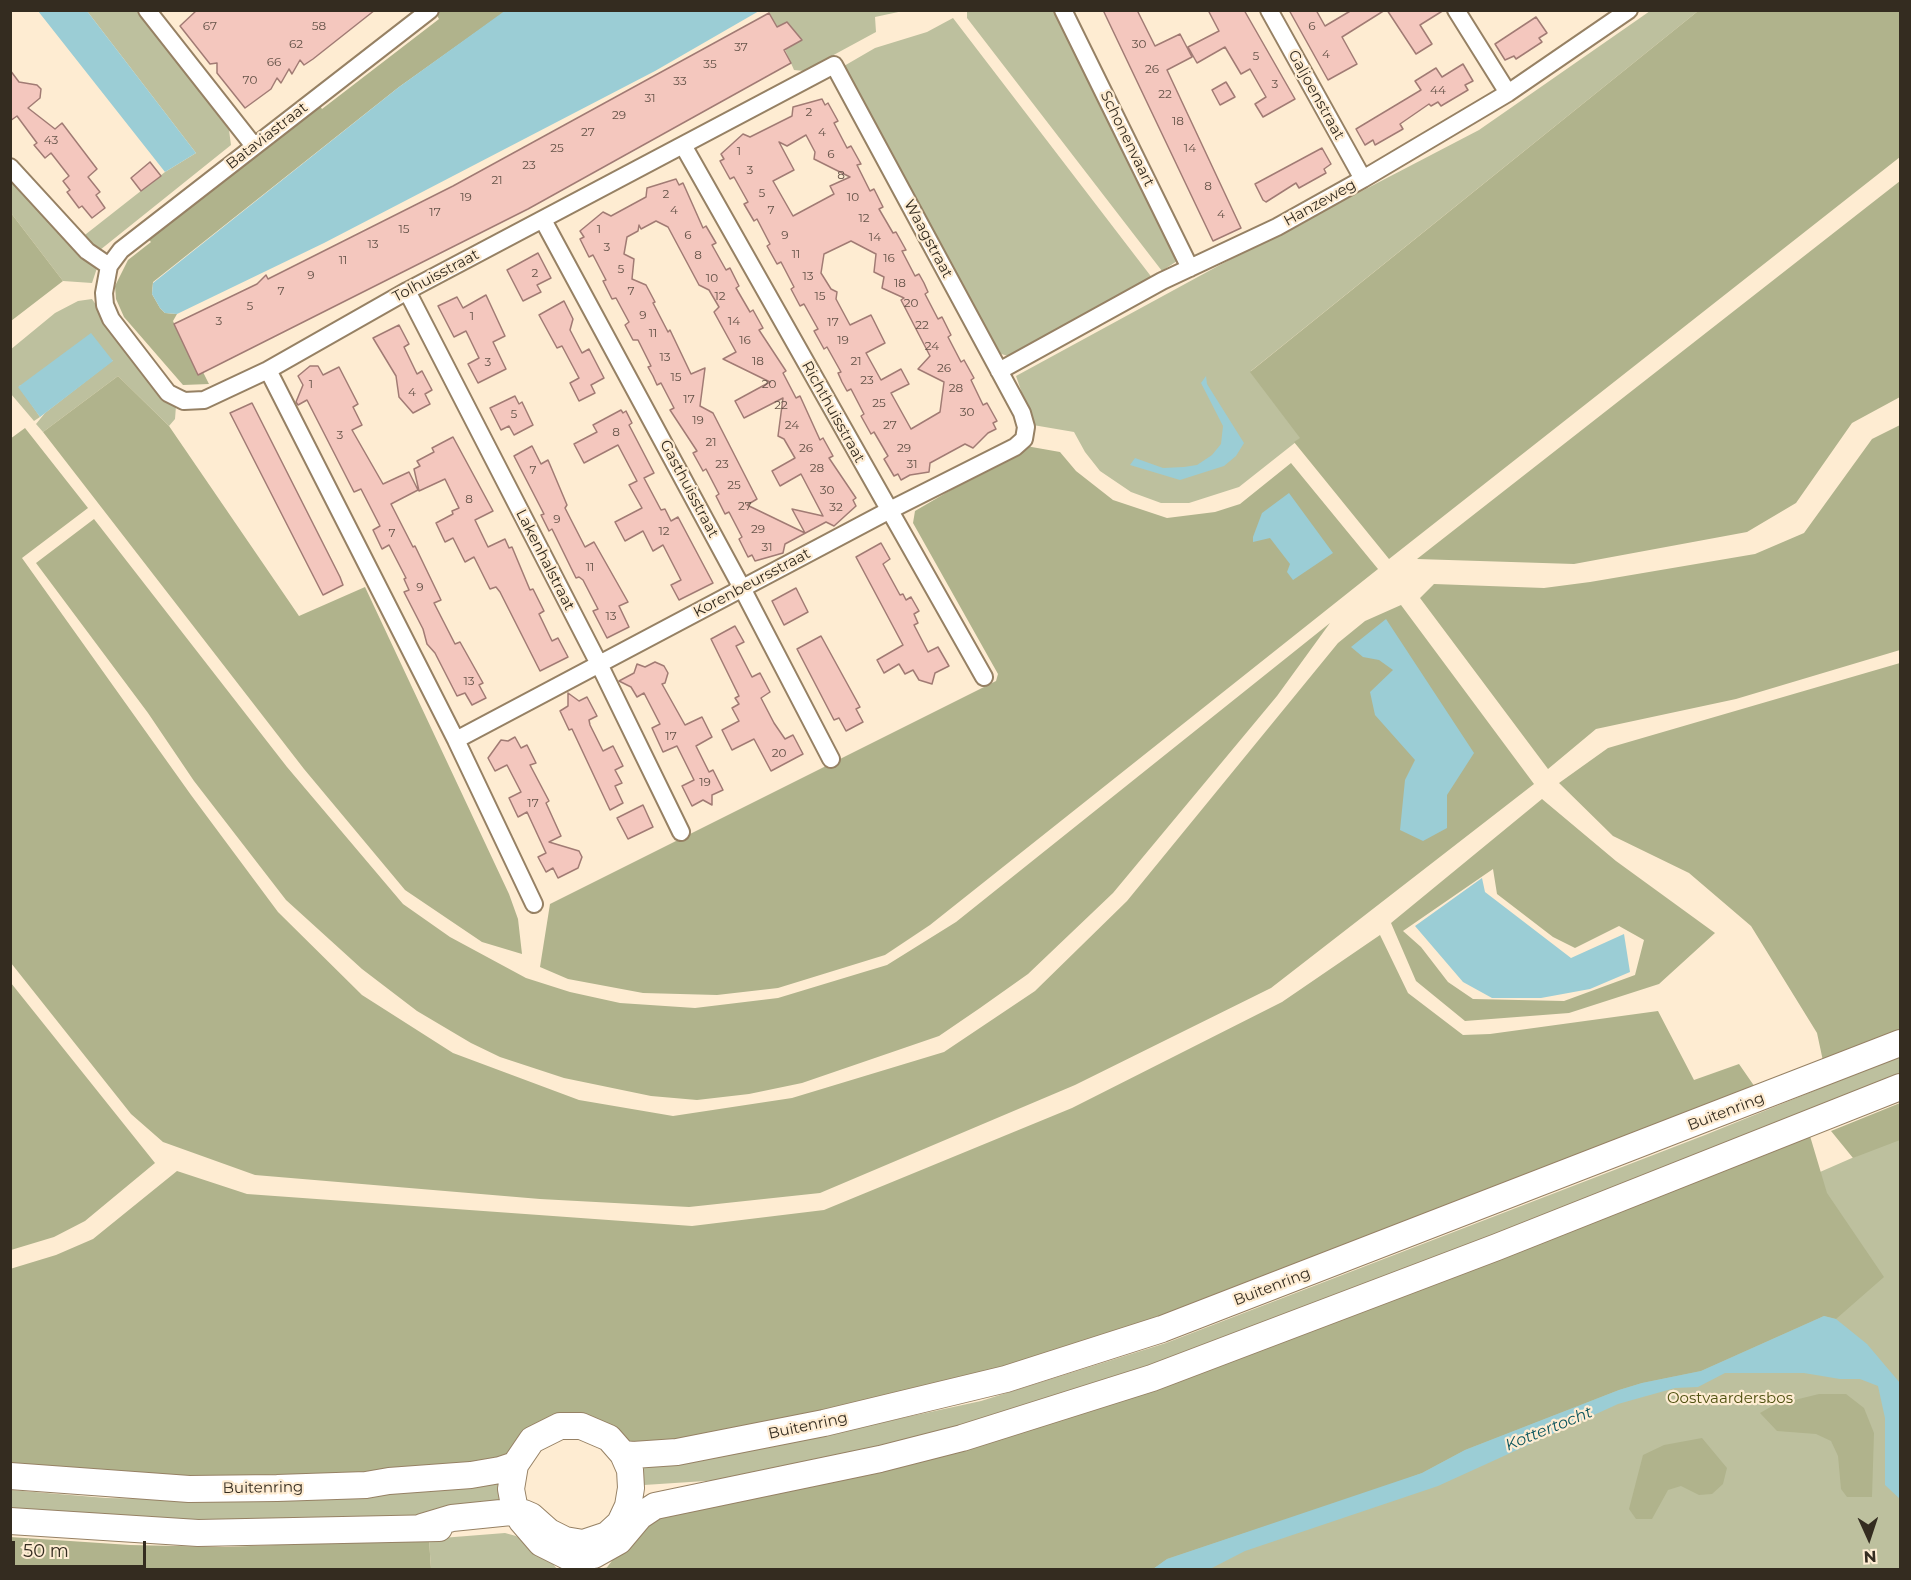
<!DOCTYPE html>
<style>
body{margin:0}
#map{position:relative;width:1911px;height:1580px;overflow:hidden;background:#feecd2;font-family:Montserrat,sans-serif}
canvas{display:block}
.frame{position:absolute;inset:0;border:12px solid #342c20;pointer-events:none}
.north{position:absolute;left:1839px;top:1508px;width:60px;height:60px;-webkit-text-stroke:4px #feecd2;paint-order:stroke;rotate:177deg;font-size:16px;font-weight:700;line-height:24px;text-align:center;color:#342c20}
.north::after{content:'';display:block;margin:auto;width:21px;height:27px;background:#342c20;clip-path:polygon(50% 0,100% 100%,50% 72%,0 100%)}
.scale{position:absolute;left:12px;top:1541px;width:134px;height:27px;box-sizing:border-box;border:3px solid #342c20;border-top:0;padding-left:8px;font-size:18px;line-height:21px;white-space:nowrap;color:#342c20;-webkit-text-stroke:4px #feecd2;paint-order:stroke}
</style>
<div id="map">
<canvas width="1911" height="1580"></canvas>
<div class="frame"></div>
<div class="north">N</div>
<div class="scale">50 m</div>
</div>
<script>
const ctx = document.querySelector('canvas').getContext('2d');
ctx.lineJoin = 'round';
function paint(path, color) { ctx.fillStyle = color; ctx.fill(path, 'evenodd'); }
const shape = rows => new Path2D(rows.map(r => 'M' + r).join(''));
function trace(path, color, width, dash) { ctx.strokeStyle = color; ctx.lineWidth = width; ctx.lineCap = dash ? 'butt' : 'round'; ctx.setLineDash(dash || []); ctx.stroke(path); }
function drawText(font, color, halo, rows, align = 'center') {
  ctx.font = font + ' Montserrat,sans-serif'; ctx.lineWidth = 4.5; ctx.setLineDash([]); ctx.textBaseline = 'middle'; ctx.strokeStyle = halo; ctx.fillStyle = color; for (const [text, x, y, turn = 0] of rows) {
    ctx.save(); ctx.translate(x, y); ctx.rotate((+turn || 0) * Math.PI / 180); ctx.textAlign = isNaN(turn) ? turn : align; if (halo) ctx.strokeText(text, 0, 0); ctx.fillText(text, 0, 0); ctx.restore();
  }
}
paint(shape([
 [967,10,1055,11,1177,261,1162,271,967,18],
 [87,11,137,11,229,130,231,145,100,250,81,238,165,172,196,153],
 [768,11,903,11,875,17,876,32,804,71,794,70],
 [1650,11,1698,11,1251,371,1301,438,1239,487,1189,503,1161,503,1131,492,1100,471,1085,452,1074,432,1033,425,1016,376,1218,266,1479,130],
 [953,18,1153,279,1008,356,998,353,844,66,875,48,927,32],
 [10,177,55,230,62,231,97,268,92,283,63,281,11,213],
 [92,299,137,365,176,406,175,419,169,426,118,376,43,432,36,424,45,413,113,360,19,386,40,417,34,421,11,394,10,350,55,313,78,301],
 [1900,1056,1900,1077,1144,1372,952,1430,736,1479,644,1485,642,1465,833,1433,981,1401,1166,1343,1705,1135],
 [1900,1137,1900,1569,590,1570,916,1521,1573,1280],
 [499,1483,504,1505,369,1520,194,1522,11,1512,11,1490,106,1498,209,1500],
 [505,1533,516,1536,550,1560,557,1569,431,1569,429,1539]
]), '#bdc09e');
paint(shape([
 [437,11,506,11,399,87,153,282,152,294,160,308,165,313,177,314,173,321,198,375,203,372,209,384,183,385,124,317,116,299,115,286,128,260,151,242,147,238,318,103,322,109,439,19,435,12],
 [1698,11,1900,11,1900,157,1389,559,1294,442,1300,438,1250,372],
 [1900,181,1900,397,1852,423,1796,503,1747,532,1574,564,1417,559],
 [11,213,63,281,11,321],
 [118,376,169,426,299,616,365,587,509,894,518,919,522,954,482,942,405,890,304,769,43,432],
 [1900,425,1900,650,1736,699,1596,729,1548,769,1420,598,1434,584,1544,588,1590,582,1755,554,1804,533,1872,439],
 [25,428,88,508,22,558,191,795,278,912,362,995,453,1053,579,1100,673,1116,792,1098,944,1052,1035,991,1127,901,1338,643,1365,621,1401,605,1534,784,1271,988,1075,1085,820,1193,689,1207,540,1199,255,1175,163,1142,131,1114,11,963,10,439],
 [1026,446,1060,452,1076,471,1113,500,1167,518,1215,512,1240,504,1291,463,1378,569,930,925,885,955,778,988,717,995,643,993,568,979,540,967,550,904,996,681,998,674,913,523,915,511],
 [94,519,287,767,403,904,450,937,526,978,570,992,620,1003,695,1008,778,998,887,965,956,922,1330,623,1277,696,1113,893,1028,974,980,1008,939,1036,802,1083,749,1094,697,1100,651,1096,564,1078,500,1057,471,1043,417,1011,362,969,286,900,194,781,148,713,36,563],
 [1900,663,1900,1030,1823,1061,1817,1033,1751,926,1689,873,1613,836,1559,783,1608,748],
 [1542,799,1616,861,1715,933,1659,984,1569,1013,1465,1021,1416,981,1391,923],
 [1493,869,1497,894,1553,937,1575,948,1619,926,1644,940,1635,975,1564,1001,1473,999,1448,982,1421,947,1403,931],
 [1380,935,1408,993,1463,1035,1490,1034,1658,1011,1694,1080,1739,1064,1757,1090,1192,1309,1057,1355,744,1434,635,1443,621,1438,606,1426,512,1449,496,1462,446,1470,193,1477,11,1467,10,1269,56,1255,93,1239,177,1171,247,1194,692,1226,824,1210,1072,1108,1282,1002],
 [11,983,155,1163,85,1221,54,1237,11,1250],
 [1900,1103,1900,1140,1853,1158,1831,1131],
 [1810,1136,1827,1193,1884,1277,1836,1319,1824,1316,1701,1371,1642,1383,1619,1390,1465,1450,1422,1473,1390,1485,1167,1559,1153,1569,605,1570,614,1558,659,1515,916,1461],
 [1819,1394,1846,1394,1864,1408,1874,1433,1872,1497,1847,1497,1841,1489,1838,1456,1831,1441,1816,1434,1777,1431,1760,1413,1774,1405],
 [1702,1438,1727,1468,1723,1484,1712,1494,1699,1495,1681,1486,1668,1490,1652,1519,1636,1519,1629,1509,1643,1455,1664,1445],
 [10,1537,130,1545,225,1547,429,1539,431,1569,62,1570,11,1566]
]), '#b0b38c');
paint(shape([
 [506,10,759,11,655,71,324,243,177,314,165,313,160,308,152,294,153,283,399,87],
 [38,11,87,11,196,153,165,172],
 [91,333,113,361,40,417,18,387],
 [1206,376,1207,384,1244,443,1236,456,1224,466,1180,480,1130,465,1135,458,1163,468,1184,467,1197,465,1212,455,1221,444,1223,426,1201,383],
 [1289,493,1333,553,1293,580,1287,572,1290,564,1270,538,1253,542,1253,537,1262,513],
 [1386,619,1474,753,1447,795,1447,828,1423,841,1400,830,1405,780,1415,760,1375,715,1370,692,1393,670,1379,660,1363,657,1351,647],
 [1482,878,1485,892,1571,958,1624,934,1630,972,1590,989,1541,998,1492,998,1463,982,1415,926],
 [1824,1316,1836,1319,1867,1344,1900,1383,1900,1499,1885,1485,1885,1418,1878,1386,1860,1379,1840,1379,1804,1373,1725,1373,1698,1387,1675,1388,1618,1404,1438,1486,1245,1551,1210,1569,1153,1569,1167,1559,1422,1473,1465,1450,1619,1390,1642,1383,1701,1371]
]), '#9bcdd5');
const building = shape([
 [197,10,375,10,313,59,304,65,300,60,292,74,289,69,281,83,277,78,271,89,245,108,217,73,217,63,210,64,180,26,197,10],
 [1103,10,1137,10,1155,46,1180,34,1192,57,1167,70,1241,228,1213,241,1103,10],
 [1208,10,1244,10,1295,99,1263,117,1255,104,1266,97,1250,69,1241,74,1225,47,1197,63,1188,47,1219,31,1208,10],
 [1289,10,1316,10,1325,26,1352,10,1385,10,1342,37,1357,64,1328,80,1289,10],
 [1387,10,1444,10,1420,25,1432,44,1416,54,1387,10],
 [769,13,777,27,787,22,802,40,784,50,791,63,528,209,198,375,174,324,257,284,266,275,268,279,453,186,769,13],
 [1536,17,1547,33,1539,38,1542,42,1516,59,1514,56,1505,60,1495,44,1536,17],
 [1463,64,1473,81,1465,85,1468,90,1441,106,1438,102,1431,106,1429,104,1400,124,1403,129,1375,145,1373,140,1365,145,1356,129,1421,90,1415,81,1436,68,1442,77,1463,64],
 [10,70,19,82,37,85,41,89,40,98,28,108,55,129,62,123,97,169,88,177,100,192,96,195,105,208,92,218,82,206,79,208,67,192,70,190,63,181,69,176,51,153,45,158,34,145,37,143,17,116,10,121,10,70],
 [1226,82,1235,97,1220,105,1212,90,1226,82],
 [822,99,825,105,828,103,838,121,834,123,847,148,851,146,861,164,857,165,870,191,874,189,883,207,879,209,893,233,896,232,906,250,902,251,915,276,919,274,924,283,928,292,925,294,938,319,942,317,951,335,948,337,961,362,964,360,974,378,971,380,983,405,987,403,997,421,993,423,996,429,988,433,973,448,965,444,930,463,929,472,910,475,901,480,898,474,894,476,884,459,888,456,874,432,871,434,861,416,864,414,851,389,847,391,842,382,838,373,841,372,827,347,824,349,814,331,818,329,804,304,800,306,791,289,794,287,781,262,777,264,767,246,770,244,757,219,754,221,744,204,748,202,734,177,730,179,720,161,724,159,721,154,743,134,750,137,792,116,793,107,822,99],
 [806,135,815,152,814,159,850,177,830,186,834,194,793,216,773,181,794,170,779,142,787,146,806,135],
 [851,241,876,254,874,272,884,277,882,288,904,298,901,300,930,356,918,369,944,382,940,412,911,429,891,393,909,384,901,369,881,380,866,353,885,343,871,315,850,325,836,299,837,292,831,289,821,273,824,254,851,241],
 [1322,148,1331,164,1324,169,1326,173,1299,188,1296,183,1266,202,1263,200,1255,184,1322,148],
 [150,162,161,176,141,191,131,178,150,162],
 [676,179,679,185,683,183,703,228,706,226,716,243,712,245,726,270,730,268,739,286,736,288,750,312,753,310,763,328,759,330,786,371,783,373,796,398,800,396,820,440,823,438,833,456,829,458,856,498,853,500,856,506,834,526,826,522,785,544,783,553,755,561,752,555,748,557,739,539,742,537,729,512,725,514,716,496,719,494,706,469,703,471,693,453,697,451,670,410,674,408,661,383,657,385,653,376,648,367,651,366,638,340,633,340,625,325,629,322,616,298,612,299,603,281,606,280,593,255,589,257,580,239,584,237,580,231,603,212,611,216,646,197,647,188,676,179],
 [656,221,668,227,699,285,709,290,719,307,714,312,736,352,723,359,770,382,735,401,744,418,783,398,778,436,784,439,795,458,772,471,780,486,801,474,823,516,792,509,805,533,747,505,757,499,713,413,700,406,705,368,691,374,670,330,668,332,653,303,655,302,646,285,632,279,634,259,624,254,627,237,638,231,639,225,641,229,656,221],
 [538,253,551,278,537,285,541,292,523,301,507,270,538,253],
 [486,295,505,336,493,342,506,369,478,383,468,364,479,358,466,331,454,337,438,306,457,297,463,308,486,295],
 [564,301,573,319,570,330,582,353,589,349,604,378,591,385,595,393,579,401,570,383,579,378,562,346,557,348,539,315,564,301],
 [399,325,409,344,404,347,417,374,422,371,432,390,425,394,430,404,413,413,399,397,396,376,373,338,399,325],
 [310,366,318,366,323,375,339,367,358,404,353,407,362,425,352,430,383,484,409,472,418,490,391,504,413,547,415,546,441,600,434,603,455,644,460,642,483,683,479,685,486,698,472,705,465,693,457,696,435,653,427,644,423,629,404,592,409,590,404,579,406,578,389,545,382,549,373,530,380,526,361,489,354,492,307,400,298,405,296,402,303,385,298,376,310,366],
 [515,396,519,404,522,402,533,425,514,435,509,426,501,430,490,408,515,396],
 [252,403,340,577,343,585,323,595,230,413,252,403],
 [621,410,623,413,626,411,632,423,629,425,654,473,644,478,661,510,665,509,671,521,678,517,713,583,679,600,671,585,681,580,663,545,653,551,643,531,625,541,615,522,642,508,629,485,637,481,618,445,584,463,574,444,597,432,593,425,621,410],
 [453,437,493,511,475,520,488,547,505,539,509,548,512,547,530,590,533,589,544,611,539,614,552,641,558,638,568,657,540,671,500,592,496,587,490,589,474,557,465,562,453,538,445,542,436,523,453,514,452,511,459,508,445,479,419,491,414,469,420,466,417,461,434,452,432,448,453,437],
 [532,446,541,464,548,460,567,505,565,508,585,547,594,542,628,602,619,606,629,627,607,638,593,611,598,609,583,580,579,577,576,578,552,529,549,531,541,515,544,514,514,456,532,446],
 [881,543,890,559,883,564,900,595,903,594,906,600,911,597,919,611,914,614,918,623,914,625,928,652,938,647,949,666,935,673,932,684,919,680,913,670,905,674,899,664,884,673,877,660,903,645,856,557,881,543],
 [796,588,808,612,784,625,772,601,796,588],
 [735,626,744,642,736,646,752,677,760,673,770,692,761,698,774,723,785,739,793,735,803,754,771,771,754,739,732,750,722,730,739,721,732,708,739,704,735,698,739,696,711,639,735,626],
 [821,636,860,707,856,709,863,722,846,731,839,718,834,720,797,649,821,636],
 [655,662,664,666,668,673,665,683,662,684,685,725,702,717,712,737,696,746,709,772,713,770,723,790,712,795,712,805,703,800,692,806,682,786,694,780,677,746,663,752,652,728,660,724,644,693,637,697,631,687,619,681,634,673,637,664,645,667,655,662],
 [568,693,579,701,587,697,597,716,589,720,590,725,603,751,613,746,623,766,615,770,622,783,615,786,623,803,610,810,572,729,569,730,560,711,568,706,568,693],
 [515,737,521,748,527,745,536,763,530,765,549,801,546,803,561,836,549,842,579,851,582,857,578,868,558,878,553,868,546,872,538,857,546,853,527,812,518,817,509,798,521,792,507,765,495,771,488,758,501,740,508,741,515,737],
 [643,805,653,827,628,839,617,818,643,805]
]);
paint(building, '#f4c7be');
trace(building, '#a17b74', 1.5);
const minor = shape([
 [147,10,254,146],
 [430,10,121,250,109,266,104,293,105,305,111,319,168,393,184,401,204,400,268,370,407,291,834,65,1022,413,1026,427,1024,439,1015,447,888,511,456,740],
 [1063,10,1190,268],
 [1269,10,1363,179],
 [1456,10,1508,93],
 [684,147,984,677],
 [10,167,87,251,109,266],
 [543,220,742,588,831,759],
 [407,291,599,664,681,832],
 [268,370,456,740,534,904],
 [999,371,1162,281,1277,227,1363,179,1508,93,1629,10]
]);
const highway = shape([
 [623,1454,633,1455,677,1452,824,1423,1006,1379,1162,1329,1900,1043],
 [10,1476,189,1489,277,1488,366,1485,389,1481,471,1475,500,1470,515,1465],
 [10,1521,198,1533,439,1528],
 [422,1527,452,1518,511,1512,517,1513,524,1513,531,1516,549,1532,565,1540,583,1543,607,1535,620,1523,628,1506,631,1488,630,1470,623,1454,609,1438,581,1426,560,1426,532,1440,515,1465,511,1489,514,1505,517,1513,522,1521,541,1543,567,1556,594,1555,619,1541,640,1516,655,1506,880,1459,962,1438,1152,1378,1497,1247,1900,1087]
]);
trace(minor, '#968164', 20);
trace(highway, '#968164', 28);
trace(minor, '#fff', 16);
trace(highway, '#fff', 26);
drawText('12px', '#645348', null, [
 ["67",210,26],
 ["58",319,26],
 ["6",1312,26],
 ["62",296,44],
 ["30",1139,44],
 ["37",741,47],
 ["4",1326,54],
 ["5",1256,56],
 ["66",274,62],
 ["35",710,64],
 ["26",1152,69],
 ["70",250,80],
 ["33",680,81],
 ["3",1275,84],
 ["44",1438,90],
 ["22",1165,94],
 ["31",650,98],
 ["2",809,112],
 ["29",619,115],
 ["18",1178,121],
 ["27",588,132],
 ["4",822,132],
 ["43",51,140],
 ["25",557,148],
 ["14",1190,148],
 ["1",739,151],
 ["6",831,154],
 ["23",529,165],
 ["3",750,170],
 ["8",841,175],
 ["21",497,180],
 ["8",1208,186],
 ["5",762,193],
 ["2",666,194],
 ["19",466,197],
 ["10",853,197],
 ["4",674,210],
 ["7",771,210],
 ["17",435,212],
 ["4",1221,214],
 ["12",864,218],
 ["15",404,229],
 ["1",599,229],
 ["6",688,235],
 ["9",785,235],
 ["14",875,237],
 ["13",373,244],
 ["3",607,247],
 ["11",796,254],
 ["8",698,255],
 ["16",889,258],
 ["11",343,260],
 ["5",621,269],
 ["2",535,273],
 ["9",311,275],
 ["13",808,276],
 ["10",712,278],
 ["18",900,283],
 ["7",281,291],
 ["7",631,291],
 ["12",720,296],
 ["15",820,296],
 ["20",911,303],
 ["5",250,306],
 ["9",643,315],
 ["1",472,316],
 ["3",219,321],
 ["14",734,321],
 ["17",833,322],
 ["22",922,325],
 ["11",653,333],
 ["16",745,340],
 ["19",843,340],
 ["24",932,346],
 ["13",665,357],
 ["18",758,361],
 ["21",856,361],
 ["3",488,362],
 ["26",944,368],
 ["15",676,377],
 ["23",867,380],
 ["1",311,384],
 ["20",769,384],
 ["28",956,388],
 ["4",412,392],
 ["17",689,399],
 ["25",879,403],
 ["22",781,405],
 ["30",967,412],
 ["5",514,414],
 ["19",698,420],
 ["24",792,425],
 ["27",890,425],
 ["8",616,432],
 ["3",340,435],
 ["21",711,442],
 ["26",806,448],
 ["29",904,448],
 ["23",722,464],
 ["31",912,464],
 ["28",817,468],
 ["7",533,470],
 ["25",734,485],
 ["30",827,490],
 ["8",469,499],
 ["27",745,506],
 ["32",836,507],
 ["9",557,519],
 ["29",758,529],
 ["12",664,531],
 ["7",392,533],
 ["31",767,547],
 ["11",590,567],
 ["9",420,587],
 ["13",611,616],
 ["13",469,681],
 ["17",671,736],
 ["20",779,753],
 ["19",705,782],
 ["17",533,803]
]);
drawText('15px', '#342c20', '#feecd2', [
 ["Galjoenstraat",1316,95,61],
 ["Bataviastraat",267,136,-38],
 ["Schonenvaart",1127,139,64],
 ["Hanzeweg",1320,203,-29],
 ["Waagstraat",928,239,62],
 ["Tolhuisstraat",436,276,-28],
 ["Richthuisstraat",833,412,61],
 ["Gasthuisstraat",689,489,62],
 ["Lakenhalstraat",545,560,63],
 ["Korenbeursstraat",752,583,-28],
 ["Buitenring",1726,1112,-21],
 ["Buitenring",1272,1287,-21],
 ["Buitenring",808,1426,-12],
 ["Buitenring",263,1488,-1]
]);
drawText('15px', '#4f5110', '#feecd2', [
 ["Oostvaardersbos",1730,1399]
]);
drawText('italic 16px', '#0c555d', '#feecd2', [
 ["Kottertocht",1549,1429,-22]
]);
</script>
